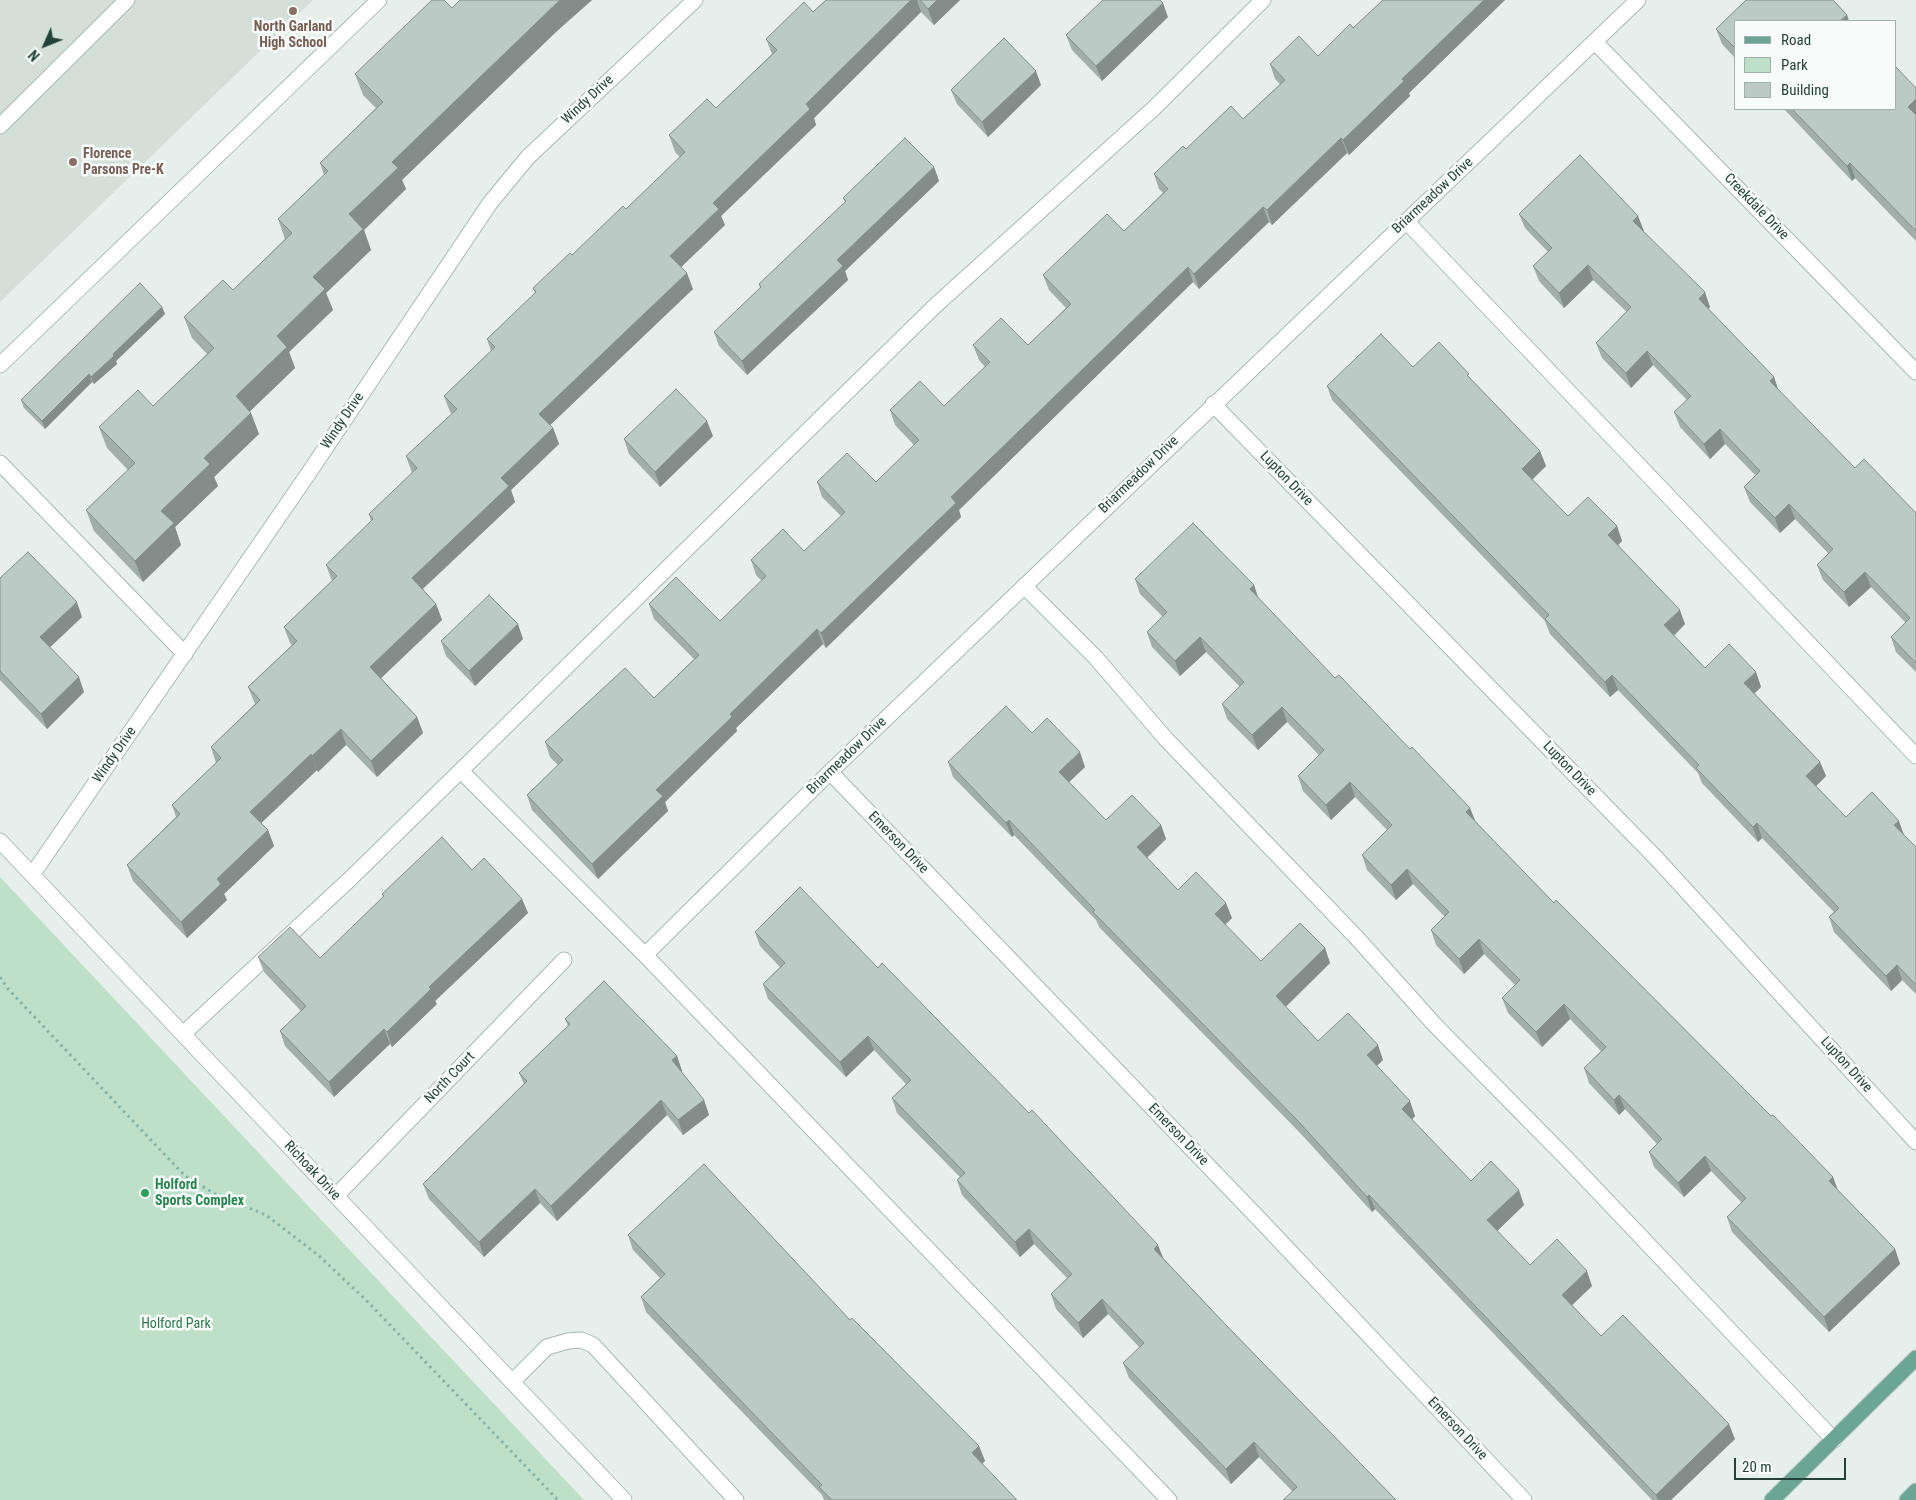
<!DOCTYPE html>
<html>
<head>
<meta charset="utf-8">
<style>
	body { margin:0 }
	#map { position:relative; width:1916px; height:1500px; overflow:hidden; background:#e6efeb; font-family:"Roboto Condensed",sans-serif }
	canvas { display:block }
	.legend { position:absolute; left:1734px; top:20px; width:162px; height:90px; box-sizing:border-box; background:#f7fbf9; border:1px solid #a3b1ad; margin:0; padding:6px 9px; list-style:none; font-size:15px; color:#24423a }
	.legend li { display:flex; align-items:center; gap:10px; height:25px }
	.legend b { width:25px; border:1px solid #a3b1ad }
	.north { position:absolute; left:20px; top:20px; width:50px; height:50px; -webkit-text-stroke:4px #f7fbf9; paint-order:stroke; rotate:226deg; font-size:14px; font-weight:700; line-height:20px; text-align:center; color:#24423a }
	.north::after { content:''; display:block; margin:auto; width:18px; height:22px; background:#24423a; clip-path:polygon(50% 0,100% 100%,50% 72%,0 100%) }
	.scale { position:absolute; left:1734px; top:1458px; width:112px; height:22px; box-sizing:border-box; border:2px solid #24423a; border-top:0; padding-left:6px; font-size:15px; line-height:18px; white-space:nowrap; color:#24423a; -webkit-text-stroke:4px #f7fbf9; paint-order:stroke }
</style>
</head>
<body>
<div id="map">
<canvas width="1916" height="1500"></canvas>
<ul class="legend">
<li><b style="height:6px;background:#6aa596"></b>Road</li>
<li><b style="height:14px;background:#bfe0c8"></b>Park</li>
<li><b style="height:14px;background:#bbcac4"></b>Building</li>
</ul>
<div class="north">N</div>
<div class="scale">20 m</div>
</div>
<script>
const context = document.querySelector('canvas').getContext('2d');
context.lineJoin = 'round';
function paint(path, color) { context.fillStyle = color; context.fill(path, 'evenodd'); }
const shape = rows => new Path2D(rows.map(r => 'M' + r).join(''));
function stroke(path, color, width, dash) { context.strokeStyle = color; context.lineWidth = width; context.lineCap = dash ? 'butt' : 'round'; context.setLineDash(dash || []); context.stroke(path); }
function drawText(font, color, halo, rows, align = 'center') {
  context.font = font + ' "Roboto Condensed",sans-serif'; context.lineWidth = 5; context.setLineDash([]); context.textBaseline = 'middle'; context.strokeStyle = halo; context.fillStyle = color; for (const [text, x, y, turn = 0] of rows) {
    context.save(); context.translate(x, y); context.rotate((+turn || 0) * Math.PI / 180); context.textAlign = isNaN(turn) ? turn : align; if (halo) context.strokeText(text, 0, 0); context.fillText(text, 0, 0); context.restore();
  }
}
const built = shape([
	[0,0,313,0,0,302]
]);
const green = shape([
	[0,877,584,1500,0,1500]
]);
const path = shape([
	[0,977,8,989,185,1176,215,1194,266,1215,318,1255,366,1300,558,1500]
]);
const minor = shape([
	[1595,42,1916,372],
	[0,126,127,0],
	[1406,221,1916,756],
	[0,365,379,0],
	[1213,404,1657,859,1916,1142],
	[0,463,185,654],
	[1024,586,1096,658,1165,738,1357,938,1434,1024,1568,1160,1834,1440],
	[461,771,645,955,1169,1500],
	[830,772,1263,1223,1524,1500],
	[0,841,624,1500],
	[32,875,306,477,490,203,528,157,695,0],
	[645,955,830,772,1638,0],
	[183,1034,350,879,936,305,1153,109,1263,0],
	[336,1196,564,960],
	[512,1382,547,1347,568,1341,581,1340,593,1345,736,1500]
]);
const major = shape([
	[1772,1500,1916,1358],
	[1907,1500,1916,1491]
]);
const wall = shape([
	[460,0,592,0,557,31,402,180,406,189,364,230,371,250,326,293,333,310,289,352,295,368,250,411,259,434,214,477,218,486,175,527,181,545,143,582,94,531,86,510,128,470,107,448,99,427,153,406,207,354,192,338,184,317,233,290,285,239,278,219,324,175,320,163,376,108,363,95,355,74,452,8],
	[826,0,960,0,934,25,921,12,814,118,816,125,721,216,725,225,681,267,693,289,550,425,553,428,559,444,511,490,515,502,423,589,436,604,442,620,381,678,417,717,423,733,377,777,346,745,318,772,317,770,261,823,268,830,274,846,224,894,227,900,187,938,133,881,127,865,176,817,172,805,216,763,211,747,255,704,248,687,292,645,290,643,284,627,332,581,326,565,371,521,369,514,412,473,406,456,452,414,450,412,444,396,491,351,487,339,535,293,533,288,626,209,680,157,675,152,669,135,716,108,772,54,766,39,813,12],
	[1383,0,1505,0,1409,93,1410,96,1349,155,1347,153,1272,225,1269,222,1199,289,1193,282,959,510,961,517,826,648,823,644,736,728,737,731,665,802,668,811,598,879,532,810,527,795,558,765,550,757,545,742,654,698,694,659,654,619,649,604,720,621,762,581,756,575,751,560,804,551,841,516,822,497,817,482,876,482,914,445,895,425,890,410,944,406,985,367,979,360,973,345,1028,345,1066,308,1049,290,1043,275,1124,231,1163,193,1159,189,1154,174,1186,149,1243,119,1280,84,1275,79,1270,64,1318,56,1353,28],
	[1746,0,1833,0,1847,15,1849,21,1735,21,1735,58,1722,44,1716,29],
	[1168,17,1102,81,1072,50,1066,35],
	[1041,85,988,137,957,104,951,90],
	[1916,88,1916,241,1855,178,1852,181,1784,109,1895,109],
	[934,167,939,181,845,271,848,280,747,375,719,346,714,332,760,288,759,284,845,202,843,198],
	[1519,214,1638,216,1643,231,1710,307,1708,309,1774,377,1778,390,1855,468,1916,513,1916,672,1896,652,1891,637,1906,623,1871,587,1849,607,1823,580,1817,565,1829,554,1795,519,1780,533,1750,502,1744,487,1756,476,1725,444,1710,459,1680,427,1674,412,1687,400,1653,365,1631,388,1602,358,1596,343,1627,312,1593,280,1564,308,1539,281,1533,266,1548,252,1525,228],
	[162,307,165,314,116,361,117,364,94,384,92,382,45,429,24,408,21,400],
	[1413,367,1471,379,1540,451,1546,466,1532,479,1568,516,1617,526,1622,541,1618,545,1685,624,1674,636,1705,668,1756,672,1761,687,1754,693,1820,762,1826,776,1816,786,1846,817,1904,836,1916,847,1916,994,1902,980,1891,991,1834,932,1829,917,1834,912,1762,838,1758,842,1702,783,1698,773,1618,690,1610,697,1550,634,1545,621,1332,400,1327,386],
	[713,436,660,487,629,454,624,439],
	[0,578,82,617,50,647,84,692,47,729,0,680],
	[1135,579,1254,585,1258,598,1335,678,1470,808,1475,821,1554,903,1833,1177,1838,1190,1895,1249,1900,1264,1829,1332,1732,1232,1727,1217,1742,1203,1711,1171,1684,1197,1654,1167,1649,1152,1657,1144,1625,1109,1619,1115,1589,1083,1584,1068,1601,1051,1570,1019,1542,1047,1508,1013,1502,998,1515,985,1484,954,1464,974,1436,945,1431,930,1445,917,1413,884,1396,900,1367,870,1362,855,1387,830,1355,797,1331,820,1303,791,1298,776,1319,755,1287,722,1258,750,1227,719,1222,704,1240,687,1206,652,1180,676,1152,647,1147,632,1163,617,1140,594],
	[523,639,475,686,446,656,441,641],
	[1032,733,1085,767,1069,782,1106,820,1161,825,1166,839,1147,858,1178,890,1232,918,1225,925,1261,961,1325,948,1330,963,1286,1007,1318,1041,1383,1060,1377,1066,1415,1116,1412,1120,1471,1181,1524,1205,1497,1231,1530,1265,1592,1286,1572,1305,1601,1336,1735,1439,1671,1500,1652,1500,1375,1209,1372,1212,1303,1136,1099,927,1096,920,1014,835,1012,837,953,777,948,762],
	[472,870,522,899,528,913,435,1001,437,1004,392,1047,390,1044,334,1097,285,1046,280,1031,301,1011,264,972,258,957,320,958,383,897,382,894],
	[755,932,878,968,1163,1258,1226,1325,1396,1500,1292,1491,1259,1457,1231,1484,1129,1378,1123,1363,1140,1348,1108,1314,1083,1338,1056,1309,1051,1294,1067,1278,1034,1244,1020,1257,962,1195,957,1180,960,1177,897,1113,892,1098,906,1084,874,1050,846,1077,768,999,763,984,780,967,760,946],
	[565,1019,677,1056,682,1071,681,1072,704,1100,709,1115,683,1135,667,1115,557,1221,540,1203,484,1257,429,1199,423,1184,524,1084,519,1073,568,1026],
	[628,1235,850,1320,979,1446,985,1461,982,1464,1017,1500,824,1500,822,1495,646,1312,641,1297,660,1278,633,1250]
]);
const shadedWall = shape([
	[560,0,592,0,557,31,402,180,406,189,364,230,371,250,326,293,333,310,289,352,295,368,243,418,236,396,277,336,313,277,349,214,392,162],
	[911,0,917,0,921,12,814,118,816,125,721,216,725,225,676,272,670,256,713,203,806,104],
	[937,0,960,0,934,25,928,9],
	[1484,0,1505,0,1409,93,1410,96,1349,155,1343,140,1402,79],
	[1163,3,1168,17,1102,81,1096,66],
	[1847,15,1849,21,1840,21],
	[1036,71,1041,85,988,137,982,122],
	[1916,99,1916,119,1908,107],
	[1341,138,1347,153,1272,225,1267,210],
	[1850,163,1855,178,1852,181,1847,166],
	[934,167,939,181,845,271,848,280,747,375,742,361,837,260],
	[1263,207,1269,222,1199,289,1194,274],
	[1638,216,1644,231,1639,236,1633,221],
	[1588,265,1593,280,1564,308,1559,293],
	[1188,267,1193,282,959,510,961,517,826,648,821,633,951,497],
	[687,273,693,289,545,430,539,414],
	[1705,292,1710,307,1704,314,1699,299],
	[162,307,165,314,116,361,117,364,94,384,91,377,113,354],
	[1647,351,1653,365,1631,388,1626,373],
	[89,374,92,382,45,429,42,421],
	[1774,377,1779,392,1770,381],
	[251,413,259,434,214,477,218,486,175,527,181,545,143,582,135,561,161,511,204,458],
	[707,421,713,436,660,487,655,472],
	[553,428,559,444,511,490,515,502,417,594,412,578,501,478],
	[1720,429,1725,444,1710,459,1704,444],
	[1540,451,1546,466,1528,484,1522,469],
	[1789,504,1795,519,1780,533,1775,518],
	[1617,526,1622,541,1613,550,1608,535],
	[1865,572,1871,587,1849,607,1844,592],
	[1254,585,1259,600,1250,589],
	[77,602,82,617,45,652,40,637],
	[436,604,442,620,376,683,370,667],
	[1680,610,1685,624,1669,640,1664,625],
	[518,624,523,639,475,686,469,671],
	[817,629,823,644,736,728,737,731,665,802,668,811,598,879,592,864,656,790,730,714],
	[1200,637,1206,652,1180,676,1175,661],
	[1756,672,1761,687,1750,698,1744,683],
	[1612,675,1618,690,1610,697,1605,682],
	[79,677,84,692,47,729,41,714],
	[1282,707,1287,722,1258,750,1252,735],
	[417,717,423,733,377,777,371,761],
	[341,729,346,745,318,772,312,756],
	[1080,752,1085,767,1065,786,1059,772],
	[311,754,317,770,256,828,250,812],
	[1820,762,1826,776,1811,791,1806,776],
	[1350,782,1355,797,1331,820,1326,805],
	[1470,808,1476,823,1466,812],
	[1009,820,1014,835,1012,837,1006,823],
	[1899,821,1904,835,1894,825],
	[1757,823,1762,838,1758,842,1753,827],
	[1161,825,1166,839,1142,862,1137,847],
	[268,830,274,846,224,894,227,900,187,938,181,922,217,879],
	[1407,869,1413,884,1396,900,1391,885],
	[522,899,528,913,435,1001,437,1004,392,1047,387,1032,429,987],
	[1226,903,1232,918,1220,929,1215,914],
	[1479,939,1484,954,1464,974,1459,959],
	[1325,948,1330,963,1281,1011,1276,996],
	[1897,965,1902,980,1891,991,1886,976],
	[1564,1004,1570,1019,1542,1047,1536,1032],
	[384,1029,390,1044,334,1097,329,1082],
	[868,1036,874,1050,846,1077,840,1062],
	[1378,1045,1383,1060,1372,1070,1367,1055],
	[677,1056,682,1071,677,1075,672,1060],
	[1619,1095,1625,1109,1619,1115,1614,1100],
	[661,1100,667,1115,557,1221,551,1206],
	[704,1100,709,1115,683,1135,678,1120],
	[1410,1101,1415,1116,1407,1124,1402,1109],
	[1705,1156,1711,1171,1684,1197,1678,1183],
	[1833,1177,1838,1192,1829,1181],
	[535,1189,540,1203,484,1257,479,1242],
	[1519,1190,1524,1205,1493,1235,1487,1220],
	[1369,1195,1375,1209,1372,1212,1367,1197],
	[1029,1229,1034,1244,1020,1257,1015,1242],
	[1158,1245,1164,1260,1154,1249],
	[1895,1249,1900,1264,1829,1332,1824,1317],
	[1587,1271,1592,1286,1567,1310,1562,1295],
	[1102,1299,1108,1314,1083,1338,1078,1323],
	[1729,1424,1735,1439,1671,1500,1658,1500,1656,1495],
	[1254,1442,1259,1457,1231,1484,1226,1469],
	[979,1446,985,1461,977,1468,972,1453]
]);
const building = shape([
	[432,0,444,0,452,8,460,0,560,0,392,162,398,168,349,214,363,229,313,277,325,289,277,336,287,347,236,396,251,413,204,458,210,464,161,511,174,523,135,561,86,510,135,463,99,427,138,390,153,406,214,348,184,317,223,280,233,290,292,233,278,219,328,171,320,163,383,102,355,74,432,0],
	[826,0,911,0,806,104,810,109,713,203,719,209,670,256,687,273,539,414,553,428,501,478,509,486,412,578,436,604,370,667,417,717,371,761,341,729,312,756,311,754,250,812,268,830,217,879,221,884,181,922,127,865,180,814,172,805,221,758,211,747,260,700,248,687,297,641,284,627,337,576,326,565,373,519,369,514,417,468,406,456,457,409,444,396,495,347,487,339,536,292,533,288,570,253,572,255,623,206,626,209,685,152,669,135,707,99,716,108,777,50,766,39,804,2,813,12,826,0],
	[920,0,937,0,928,9,920,0],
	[1103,0,1160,0,1163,3,1096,66,1066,35,1103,0],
	[1383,0,1484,0,1402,79,1404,81,1343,140,1341,138,1267,210,1263,207,1194,274,1188,267,951,497,956,503,821,633,817,629,730,714,732,717,656,790,663,796,592,864,527,795,563,760,545,742,625,668,654,698,699,655,649,604,676,577,720,621,766,576,751,560,783,529,804,551,845,512,817,482,847,453,876,482,919,440,890,410,920,381,944,406,990,362,973,345,1001,318,1028,345,1071,304,1043,275,1107,214,1124,231,1168,189,1154,174,1183,146,1186,149,1231,106,1243,119,1285,80,1270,64,1299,36,1318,56,1350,24,1353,28,1383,0],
	[1746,0,1833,0,1847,15,1840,21,1735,21,1735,48,1716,29,1746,0],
	[1004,38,1036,71,982,122,951,90,1004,38],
	[1895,66,1916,88,1916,99,1908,107,1916,115,1916,231,1850,163,1847,166,1792,109,1895,109,1895,66],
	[905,138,934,167,837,260,843,266,742,361,714,332,761,287,759,284,846,201,843,198,905,138],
	[1580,155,1638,216,1633,221,1705,292,1699,299,1774,377,1770,381,1855,468,1864,459,1916,513,1916,663,1891,637,1910,618,1865,572,1844,592,1817,565,1833,549,1789,504,1775,518,1744,487,1760,471,1720,429,1704,444,1674,412,1691,396,1647,351,1626,373,1596,343,1631,307,1588,265,1559,293,1533,266,1552,248,1519,214,1580,155],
	[140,283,162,307,113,354,114,356,91,377,89,374,42,421,21,400,140,283],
	[1381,334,1413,367,1439,342,1469,374,1467,375,1540,451,1522,469,1568,516,1588,497,1617,526,1608,535,1680,610,1664,625,1705,668,1729,644,1756,672,1744,683,1820,762,1806,776,1846,817,1872,792,1899,821,1894,825,1916,847,1916,985,1897,965,1886,976,1829,917,1839,908,1757,823,1753,827,1696,768,1699,765,1612,675,1605,682,1545,619,1549,615,1327,386,1381,334],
	[676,389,707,421,655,472,624,439,676,389],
	[1193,523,1254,585,1250,589,1335,678,1339,675,1410,749,1412,747,1470,808,1466,812,1554,903,1556,900,1771,1116,1773,1115,1833,1177,1829,1181,1895,1249,1824,1317,1727,1217,1746,1198,1705,1156,1678,1183,1649,1152,1662,1139,1619,1095,1614,1100,1584,1068,1606,1047,1564,1004,1536,1032,1502,998,1520,980,1479,939,1459,959,1431,930,1449,912,1407,869,1391,885,1362,855,1392,825,1350,782,1326,805,1298,776,1324,750,1282,707,1252,735,1222,704,1244,682,1200,637,1175,661,1147,632,1167,612,1135,579,1193,523],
	[28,552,77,602,40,637,79,677,41,714,0,671,0,578,28,552],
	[489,595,518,624,469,671,441,641,489,595],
	[1006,706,1032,733,1047,718,1080,752,1059,772,1106,820,1132,795,1161,825,1137,847,1178,890,1196,872,1226,903,1215,914,1261,961,1300,923,1325,948,1276,996,1318,1041,1348,1013,1378,1045,1367,1055,1410,1101,1402,1109,1471,1181,1491,1161,1519,1190,1487,1220,1530,1265,1557,1239,1587,1271,1562,1295,1601,1336,1623,1315,1729,1424,1656,1495,1369,1195,1367,1197,1298,1121,1093,912,1095,910,1009,820,1006,823,948,762,1006,706],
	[442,837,472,870,484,858,522,899,429,987,431,989,387,1032,384,1029,329,1082,280,1031,306,1006,258,957,290,927,320,958,384,896,382,894,442,837],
	[800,887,878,968,882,963,1029,1113,1032,1110,1158,1245,1154,1249,1226,1325,1396,1500,1283,1500,1297,1487,1254,1442,1226,1469,1123,1363,1144,1343,1102,1299,1078,1323,1051,1294,1072,1274,1029,1229,1015,1242,957,1180,965,1173,892,1098,911,1080,868,1036,840,1062,763,984,785,963,755,932,800,887],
	[604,981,677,1056,672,1060,704,1100,678,1120,661,1100,551,1206,535,1189,479,1242,423,1184,527,1081,519,1073,570,1024,565,1019,604,981],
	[704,1164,850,1320,852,1318,979,1446,972,1453,1017,1500,832,1500,819,1487,822,1485,641,1297,665,1274,628,1235,704,1164]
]);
const markers = [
	[293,11,5,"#8d6e63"],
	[73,162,5,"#8d6e63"],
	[145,1193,5,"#2e9e5b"]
];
const educationNames = [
	["North Garland",293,27],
	["High School",293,43],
	["Florence",83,154,"left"],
	["Parsons Pre-K",83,170,"left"]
];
const streetNames = [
	["Windy Drive",588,100,-43],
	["Briarmeadow Drive",1433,196,-43],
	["Creekdale Drive",1756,207,46],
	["Windy Drive",343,421,-56],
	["Briarmeadow Drive",1139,475,-44],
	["Lupton Drive",1286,479,46],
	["Windy Drive",115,755,-55],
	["Briarmeadow Drive",847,756,-44],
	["Lupton Drive",1569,769,46],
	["Emerson Drive",898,843,46],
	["Lupton Drive",1846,1065,48],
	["North Court",450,1078,-46],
	["Emerson Drive",1178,1135,46],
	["Richoak Drive",312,1171,47],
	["Emerson Drive",1457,1429,47]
];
const leisureNames = [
	["Holford",155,1185],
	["Sports Complex",155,1201]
];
const parkNames = [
	["Holford Park",176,1324]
];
paint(built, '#d4dfda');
paint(green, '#bfe0c8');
stroke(minor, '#a8b8b2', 17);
stroke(major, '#c2cac8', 17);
stroke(path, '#86b3a5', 3, [2.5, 4]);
stroke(minor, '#fff', 15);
stroke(major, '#6aa596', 15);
paint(wall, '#a1aea9');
paint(shadedWall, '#838d89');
paint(building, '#bbcac4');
stroke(building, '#838d89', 1);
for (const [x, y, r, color] of markers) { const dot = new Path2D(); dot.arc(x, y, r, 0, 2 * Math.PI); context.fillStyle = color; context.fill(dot); stroke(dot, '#f7fbf9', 2); }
drawText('bold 14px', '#785e54', '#f7fbf9', educationNames);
drawText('14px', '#24423a', '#f7fbf9', streetNames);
drawText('bold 14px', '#27864d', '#f7fbf9', leisureNames, 'left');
drawText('14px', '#2d7a4b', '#f7fbf9', parkNames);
</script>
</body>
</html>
